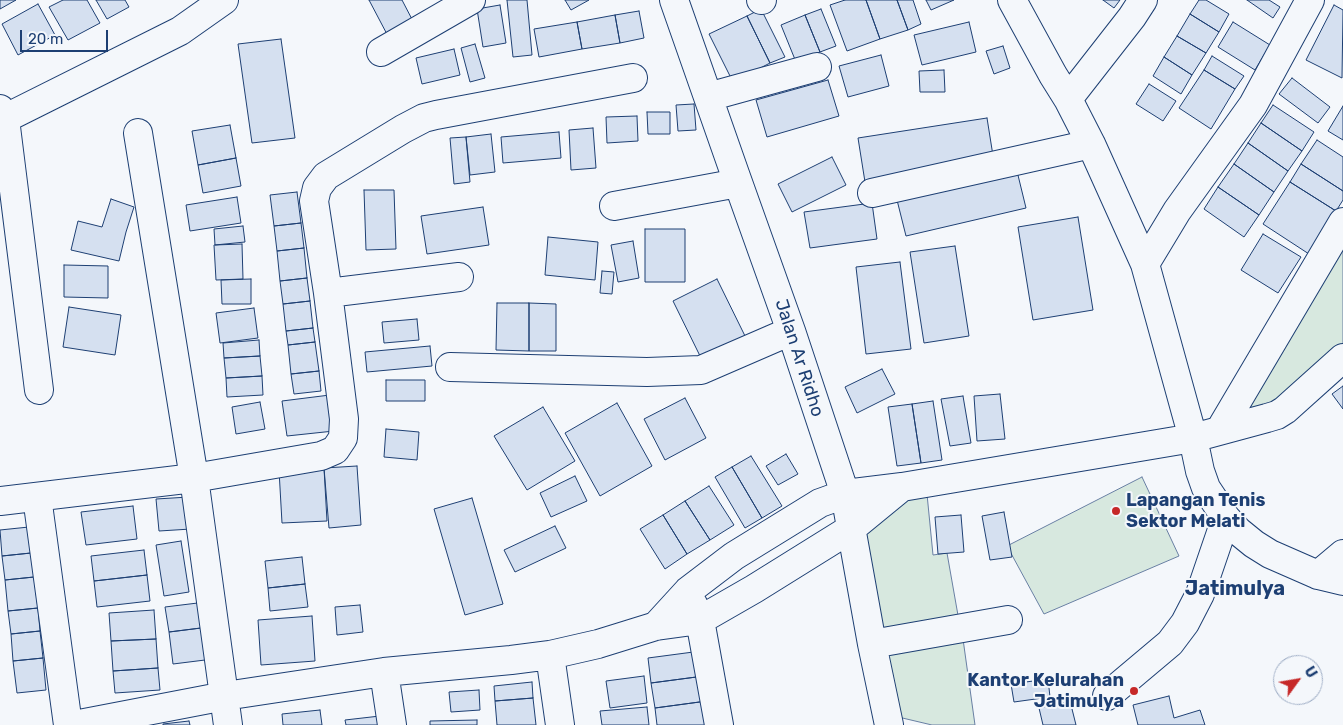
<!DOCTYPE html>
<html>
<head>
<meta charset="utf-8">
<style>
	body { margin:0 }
	#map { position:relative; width:1343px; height:725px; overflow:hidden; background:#f4f7fb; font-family:Rubik,sans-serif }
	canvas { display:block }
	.north { position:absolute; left:1273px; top:655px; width:50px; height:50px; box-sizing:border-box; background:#f4f7fb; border:1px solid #9eadc5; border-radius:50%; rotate:58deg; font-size:14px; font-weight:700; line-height:20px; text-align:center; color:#1d3f73 }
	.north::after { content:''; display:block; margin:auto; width:18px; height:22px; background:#c62828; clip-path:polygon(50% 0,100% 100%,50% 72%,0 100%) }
	.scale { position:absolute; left:20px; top:30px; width:88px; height:22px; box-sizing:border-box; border:2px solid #1d3f73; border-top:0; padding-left:6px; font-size:15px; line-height:18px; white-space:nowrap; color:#1d3f73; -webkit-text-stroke:4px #f4f7fb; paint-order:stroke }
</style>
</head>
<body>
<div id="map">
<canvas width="1343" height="725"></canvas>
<div class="north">U</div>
<div class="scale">20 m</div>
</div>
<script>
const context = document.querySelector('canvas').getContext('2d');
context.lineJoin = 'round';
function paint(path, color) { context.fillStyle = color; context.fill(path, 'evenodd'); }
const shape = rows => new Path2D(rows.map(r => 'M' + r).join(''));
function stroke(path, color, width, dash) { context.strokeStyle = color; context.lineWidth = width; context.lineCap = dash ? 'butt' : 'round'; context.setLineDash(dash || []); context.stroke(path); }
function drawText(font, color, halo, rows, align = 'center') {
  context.font = font + ' Rubik,sans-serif'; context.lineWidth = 4; context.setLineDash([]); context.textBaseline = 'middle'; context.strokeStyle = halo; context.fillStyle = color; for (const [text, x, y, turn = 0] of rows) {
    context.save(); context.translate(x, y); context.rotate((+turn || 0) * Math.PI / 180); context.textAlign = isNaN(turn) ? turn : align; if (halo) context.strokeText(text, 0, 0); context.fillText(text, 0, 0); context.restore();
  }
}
const green = shape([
	[1343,240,1343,347,1281,402,1242,413,1343,240],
	[1142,477,1179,556,1044,614,1007,546,1142,477],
	[927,494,933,555,947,553,959,621,880,631,861,535,909,496,927,494],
	[963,639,975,725,932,725,894,716,883,651,963,639]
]);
const building = shape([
	[0,0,16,0,0,9,0,0],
	[63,0,87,0,100,23,68,40,49,7,63,0],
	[96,0,125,0,129,7,107,19,96,0],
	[369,0,402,0,415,25,389,38,369,0],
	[507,0,527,0,532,55,513,57,507,0],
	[565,0,589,0,571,10,565,0],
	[845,0,866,0,880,39,847,51,830,5,845,0],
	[866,0,897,0,908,30,880,39,866,0],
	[897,0,913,0,921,24,908,30,897,0],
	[926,0,954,0,931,10,926,0],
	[1103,0,1120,0,1114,8,1103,0],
	[1199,0,1206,0,1229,14,1219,32,1190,14,1199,0],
	[1247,0,1269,0,1280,7,1273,18,1247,0],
	[38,4,55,35,18,55,2,24,38,4],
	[500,5,506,43,483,47,477,9,500,5],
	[1334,5,1343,10,1342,78,1306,60,1334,5],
	[761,9,785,57,770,63,747,16,761,9],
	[821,9,836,46,820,52,805,15,821,9],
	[639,11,644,38,620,43,615,15,639,11],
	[1190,14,1219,32,1206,53,1177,36,1190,14],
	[615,15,620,43,582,49,577,22,615,15],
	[805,15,820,52,796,62,781,25,805,15],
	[747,16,770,63,733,82,709,34,747,16],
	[577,22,582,49,539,57,534,29,577,22],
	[969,22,976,52,922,65,914,35,969,22],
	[1233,22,1270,45,1255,70,1218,47,1233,22],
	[1177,36,1206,53,1192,75,1164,57,1177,36],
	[281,39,295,138,252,143,238,44,281,39],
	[475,44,485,78,470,82,461,48,475,44],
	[1003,46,1010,68,994,74,986,51,1003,46],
	[454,49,460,75,422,84,416,58,454,49],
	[881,55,889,86,848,97,839,66,881,55],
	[1212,56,1244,76,1235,89,1204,70,1212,56],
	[1164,57,1192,75,1181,94,1153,76,1164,57],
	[944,70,945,92,920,92,919,71,944,70],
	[1204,70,1235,89,1211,129,1179,108,1204,70],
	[1292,78,1330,107,1318,123,1279,94,1292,78],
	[828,80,839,116,767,137,756,100,828,80],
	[1149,84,1176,101,1163,121,1136,104,1149,84],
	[694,104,696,130,678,131,676,105,694,104],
	[1273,105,1314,132,1302,151,1261,123,1273,105],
	[1343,106,1343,140,1328,131,1343,106],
	[647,112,670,112,670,134,648,134,647,112],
	[637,116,638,141,607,143,606,117,637,116],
	[987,118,994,162,865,182,858,138,987,118],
	[1261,123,1302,151,1288,171,1248,143,1261,123],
	[230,125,236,158,198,165,192,131,230,125],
	[593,128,596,168,571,170,569,130,593,128],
	[559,132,561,158,503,163,501,137,559,132],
	[491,134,495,172,470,175,466,137,491,134],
	[466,137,470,182,454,184,450,138,466,137],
	[1317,140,1343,157,1343,191,1301,164,1317,140],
	[1248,143,1288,171,1274,192,1234,164,1248,143],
	[832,157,846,185,792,212,778,184,832,157],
	[236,158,241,186,203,193,198,165,236,158],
	[1234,164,1274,192,1259,215,1218,187,1234,164],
	[1301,164,1343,191,1343,200,1336,211,1290,182,1301,164],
	[1016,167,1026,208,906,236,896,196,1016,167],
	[1290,182,1336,211,1309,254,1263,224,1290,182],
	[1218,187,1259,215,1244,237,1204,209,1218,187],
	[364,190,394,190,396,249,366,250,364,190],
	[297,192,301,223,274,226,270,195,297,192],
	[237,197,241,223,190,231,186,205,237,197],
	[111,199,134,207,126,232,119,261,71,250,78,221,102,227,111,199],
	[872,203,877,239,810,248,804,212,872,203],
	[483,207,489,245,427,254,421,216,483,207],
	[1078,217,1093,310,1033,320,1018,227,1078,217],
	[301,223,304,248,277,251,274,226,301,223],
	[243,226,245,242,215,245,214,229,243,226],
	[645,229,685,229,685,282,645,282,645,229],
	[1263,234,1301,257,1278,293,1241,270,1263,234],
	[548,237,598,242,595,280,545,275,548,237],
	[633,241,639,278,618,282,611,245,633,241],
	[242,244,243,279,216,280,214,245,242,244],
	[955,246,969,336,924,343,910,252,955,246],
	[304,248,307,278,280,281,277,251,304,248],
	[900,262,911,349,866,354,856,267,900,262],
	[64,265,108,266,108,298,64,297,64,265],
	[602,271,614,272,612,294,600,293,602,271],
	[307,278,310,301,283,304,280,281,307,278],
	[251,279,251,304,222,304,221,280,251,279],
	[717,279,746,338,702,360,673,301,717,279],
	[310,301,313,328,286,331,283,304,310,301],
	[497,303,529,303,529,351,496,350,497,303],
	[529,303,556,304,556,351,529,351,529,303],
	[69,307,121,315,115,355,63,347,69,307],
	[254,308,258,338,220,343,216,313,254,308],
	[417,319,419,340,384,343,382,322,417,319],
	[313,328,315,342,288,345,286,331,313,328],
	[259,340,260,356,224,358,223,343,259,340],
	[315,342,319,371,291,374,288,345,315,342],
	[430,346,432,366,367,372,365,352,430,346],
	[260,356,262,376,226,378,224,358,260,356],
	[882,369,895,394,857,413,845,387,882,369],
	[319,371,321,391,294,394,291,374,319,371],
	[262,376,263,395,227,397,226,378,262,376],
	[386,380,425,380,425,401,386,401,386,380],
	[1343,386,1343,409,1332,394,1343,386],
	[1000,394,1005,439,977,441,974,396,1000,394],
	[330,395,334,431,287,436,282,401,330,395],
	[963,396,971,443,950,446,941,399,963,396],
	[685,398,706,438,665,460,644,419,685,398],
	[933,401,942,460,921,463,912,404,933,401],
	[260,402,265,429,236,434,232,407,260,402],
	[617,403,652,466,600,496,565,433,617,403],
	[912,404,921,463,897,466,888,407,912,404],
	[543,407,575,461,527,490,494,436,543,407],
	[386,429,419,432,417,460,384,457,386,429],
	[786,454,798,474,778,485,766,466,786,454],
	[751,456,782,506,762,518,732,467,751,456],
	[357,466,361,525,329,528,324,468,357,466],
	[732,467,762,518,745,528,715,477,732,467],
	[324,468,327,521,282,523,279,470,324,468],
	[575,476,587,501,551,517,540,493,575,476],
	[709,486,734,525,710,540,685,501,709,486],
	[189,497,191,529,159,531,156,499,189,497],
	[472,498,503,604,465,615,434,509,472,498],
	[685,501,710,540,687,554,663,515,685,501],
	[133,506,137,539,86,545,81,512,133,506],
	[1004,512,1012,557,990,560,982,516,1004,512],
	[663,515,687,554,665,569,640,529,663,515],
	[961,515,964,552,938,554,935,517,961,515],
	[555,526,566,548,515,572,504,550,555,526],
	[29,527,31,553,2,556,0,530,29,527],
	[181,541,189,592,164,596,156,545,181,541],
	[144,550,147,575,94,581,91,556,144,550],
	[31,553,34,577,5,580,2,556,31,553],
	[302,557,305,584,268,588,265,561,302,557],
	[147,575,150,601,97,607,94,581,147,575],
	[34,577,38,608,8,611,5,580,34,577],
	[305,584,308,607,270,611,268,588,305,584],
	[206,602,209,627,169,632,165,607,206,602],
	[360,605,363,632,337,635,335,607,360,605],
	[38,608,40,631,11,634,8,611,38,608],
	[154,610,156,639,111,641,109,613,154,610],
	[312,616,315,661,261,665,258,620,312,616],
	[209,627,213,659,173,664,169,632,209,627],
	[40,631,43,658,13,661,11,634,40,631],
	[156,639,158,668,113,671,111,641,156,639],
	[701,651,704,676,651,683,648,658,701,651],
	[43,658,46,690,17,693,13,661,43,658],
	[158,668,160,690,115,693,113,671,158,668],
	[644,676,647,703,610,708,606,681,644,676],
	[704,676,707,701,655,708,651,683,704,676],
	[1048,679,1050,697,1014,702,1011,684,1048,679],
	[532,682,533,698,495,701,494,686,532,682],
	[479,690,480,710,451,712,449,692,479,690],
	[1169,696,1174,718,1200,710,1205,725,1138,725,1133,705,1169,696],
	[533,698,536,725,497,725,495,701,533,698],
	[707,701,711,725,657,725,655,708,707,701],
	[1070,701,1076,725,1043,725,1039,708,1070,701],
	[647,707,649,725,602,725,600,711,647,707],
	[320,710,322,725,283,725,282,714,320,710],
	[380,716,381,725,346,725,345,720,380,716],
	[477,720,477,725,430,725,430,721,477,720],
	[189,721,190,725,163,725,163,724,189,721]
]);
const minor = shape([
	[674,0,735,174,791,331,845,494,872,644,889,725],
	[761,0,762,0],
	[1012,0,1053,75,1068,99,1091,144,1145,264,1193,438,1200,471,1206,488,1226,518,1238,531,1254,544,1270,554,1318,575,1343,581],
	[381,52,471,0],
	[708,97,817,67],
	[1068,99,1132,17,1143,0],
	[0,109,5,119,39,390],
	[0,121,180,31,224,0],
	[138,133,194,478,228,725],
	[872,193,1091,144],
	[614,206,738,183],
	[1145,264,1177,211,1253,105,1310,0],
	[328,293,459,277],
	[450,367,647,372,701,370,791,331],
	[1220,430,1343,222],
	[37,497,68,725],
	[0,501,194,478,321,456,335,450,343,438,344,419,328,293,314,201,317,188,326,176,403,129,424,118,436,115,633,78],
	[1318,575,1343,554],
	[693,604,700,620,719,725],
	[656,626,688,591,734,556,820,503,845,494,902,487,1193,438,1267,418,1277,415,1285,410,1343,358],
	[872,644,1008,620],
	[550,655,560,725],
	[384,672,392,725],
	[1107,696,1170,643,1185,623,1200,594,1226,518],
	[74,725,225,696,384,672,511,660,550,655,598,644,656,626,700,620,754,589,852,528,902,487]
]);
const markers = [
	[1116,511,5,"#c62828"],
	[1134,691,5,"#c62828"]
];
const streetNames = [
	["Jalan Ar Ridho",799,358,72]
];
const poiNames = [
	["Lapangan Tenis",1126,501],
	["Sektor Melati",1126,522],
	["Kantor Kelurahan",1124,681,"right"],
	["Jatimulya",1124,702,"right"]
];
const quarterNames = [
	["Jatimulya",1235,589]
];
paint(green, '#d7e8df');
stroke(green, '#687fa3', 1);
paint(building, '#d5e0f0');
stroke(building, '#1d3f73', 1);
stroke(minor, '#1d3f73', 30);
stroke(minor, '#f4f7fb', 28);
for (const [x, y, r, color] of markers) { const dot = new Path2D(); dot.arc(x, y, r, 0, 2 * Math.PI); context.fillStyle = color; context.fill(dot); stroke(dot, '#f4f7fb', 2); }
drawText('18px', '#1d3f73', '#f4f7fb', streetNames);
drawText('bold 18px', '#1d3f73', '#f4f7fb', poiNames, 'left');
drawText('bold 20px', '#1d3f73', '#f4f7fb', quarterNames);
</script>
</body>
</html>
